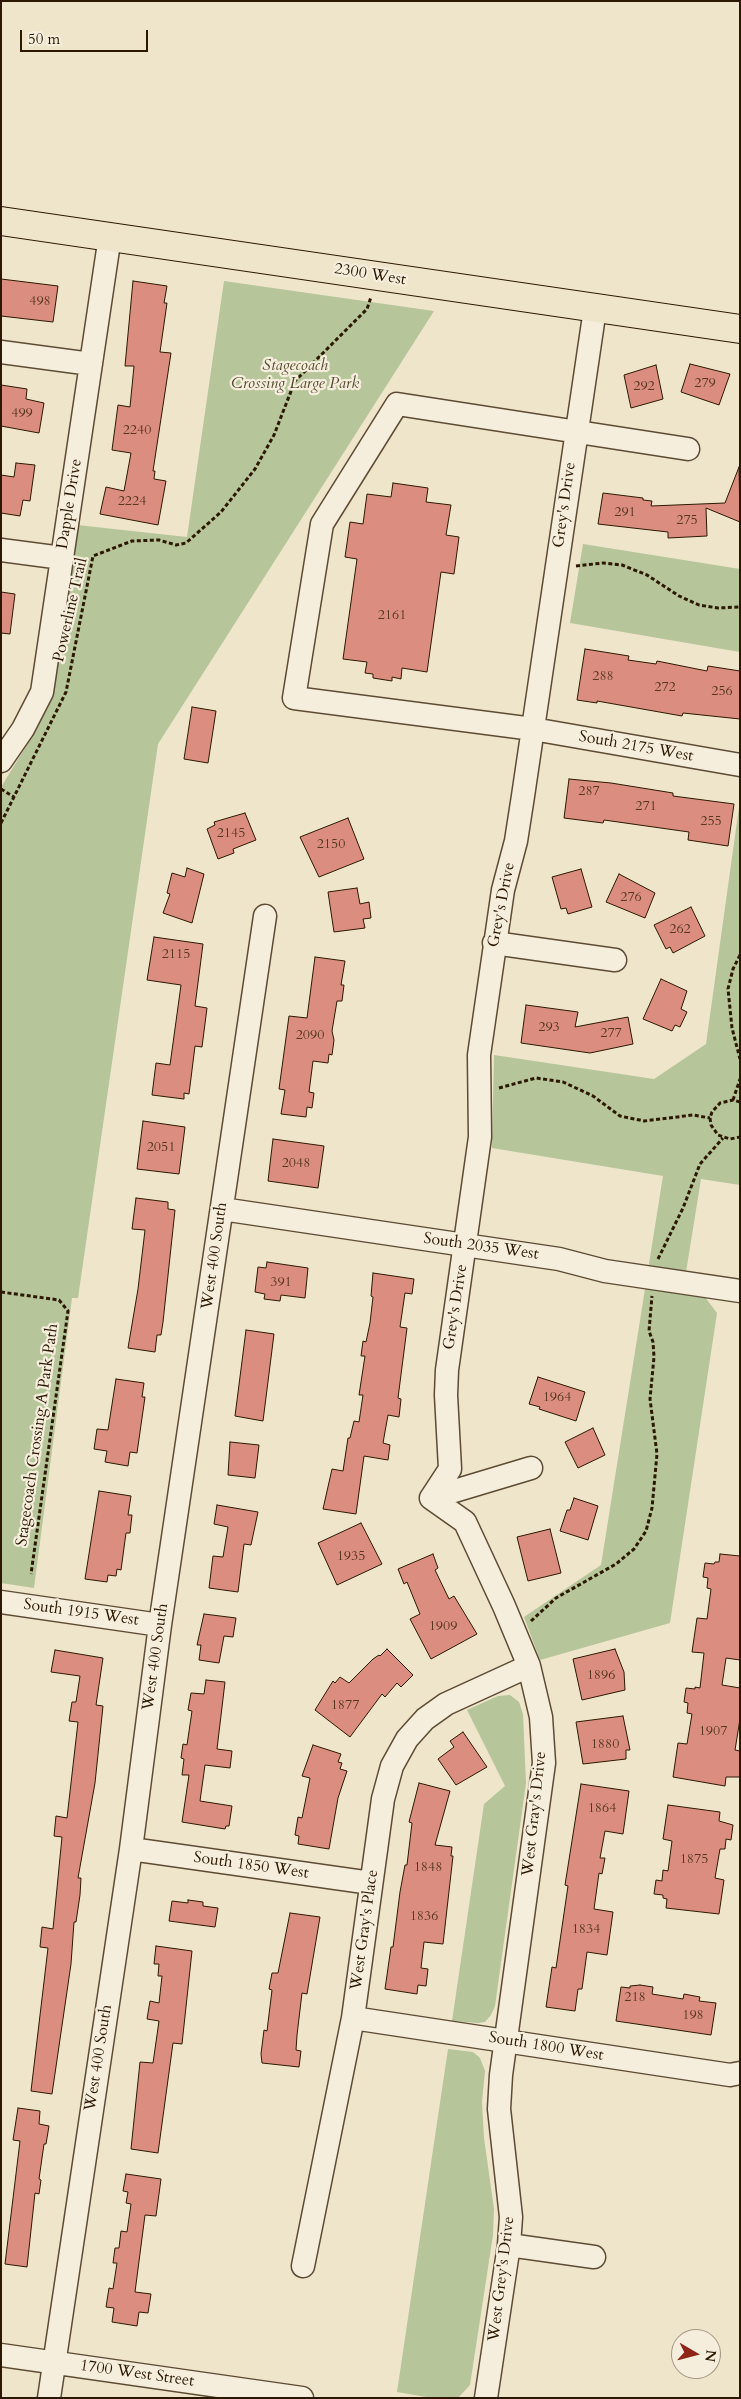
<!DOCTYPE html>
<html>
<head>
<meta charset="utf-8">
<style>
	body { margin:0 }
	#map { position:relative; width:741px; height:2399px; overflow:hidden; background:#efe5cb; font-family:Cardo,serif }
	canvas { display:block }
	.frame { position:absolute; inset:0; border:2px solid #2c1800; pointer-events:none }
	.north { position:absolute; left:671px; top:2329px; width:50px; height:50px; box-sizing:border-box; background:#f5eedd; border:1px solid #a59885; border-radius:50%; rotate:98deg; font-size:14px; font-weight:700; line-height:20px; text-align:center; color:#2c1800 }
	.north::after { content:''; display:block; margin:auto; width:18px; height:22px; background:#8f2418; clip-path:polygon(50% 0,100% 100%,50% 72%,0 100%) }
	.scale { position:absolute; left:20px; top:30px; width:128px; height:22px; box-sizing:border-box; border:2px solid #2c1800; border-top:0; padding-left:6px; font-size:15px; line-height:18px; white-space:nowrap; color:#2c1800; -webkit-text-stroke:4px #f5eedd; paint-order:stroke }
</style>
</head>
<body>
<div id="map">
<canvas width="741" height="2399"></canvas>
<div class="frame"></div>
<div class="north">N</div>
<div class="scale">50 m</div>
</div>
<script>
const context = document.querySelector('canvas').getContext('2d');
context.lineJoin = 'round';
function paint(path, color) { context.fillStyle = color; context.fill(path, 'evenodd'); }
const shape = rows => new Path2D(rows.map(r => 'M' + r).join(''));
function stroke(path, color, width, dash) { context.strokeStyle = color; context.lineWidth = width; context.lineCap = dash ? 'butt' : 'round'; context.setLineDash(dash || []); context.stroke(path); }
function drawText(font, color, halo, rows, align = 'center') {
  context.font = font + ' Cardo,serif'; context.lineWidth = 4.5; context.setLineDash([]); context.textBaseline = 'middle'; context.strokeStyle = halo; context.fillStyle = color; for (const [text, x, y, turn = 0] of rows) {
    context.save(); context.translate(x, y); context.rotate((+turn || 0) * Math.PI / 180); context.textAlign = isNaN(turn) ? turn : align; if (halo) context.strokeText(text, 0, 0); context.fillText(text, 0, 0); context.restore();
  }
}
const green = shape([
	[224,281,434,311,158,744,78,1298,72,1298,34,1588,1,1583,1,787,38,727,58,665,77,525,187,537],
	[583,544,740,569,740,652,570,623],
	[740,800,740,1185,701,1179,686,1272,717,1313,670,1623,540,1660,524,1617,601,1565,663,1176,492,1148,494,1055,654,1079,706,1044],
	[510,1695,519,1702,523,1714,526,1783,495,2006,491,2015,485,2022,478,2023,452,2021,484,1804,505,1786,467,1710,498,1696],
	[448,2049,473,2052,480,2058,485,2071,482,2102,484,2138,494,2209,493,2235,470,2385,458,2398,432,2398,397,2392]
]);
const building = shape([
	[1,279,58,286,53,322,1,316,1,279],
	[133,281,167,286,164,303,167,303,160,352,171,353,153,471,155,471,154,479,166,481,158,525,100,514,106,487,124,491,131,453,112,450,118,405,130,407,134,366,125,366,133,281],
	[690,364,730,374,719,405,681,392,690,364],
	[656,365,663,399,631,408,624,375,656,365],
	[1,385,27,389,26,399,44,403,39,433,1,426,1,385],
	[16,463,35,465,30,501,23,500,20,516,1,513,1,475,14,477,16,463],
	[739,467,740,522,706,508,707,536,668,538,668,532,598,524,603,493,643,498,643,500,652,501,651,506,725,503,739,467],
	[393,483,428,488,426,502,451,505,446,535,459,537,454,574,441,572,427,672,402,668,401,679,392,677,392,681,373,678,373,674,365,673,367,662,343,659,357,559,345,557,350,522,363,524,367,494,391,497,393,483],
	[1,592,15,594,10,634,1,633,1,592],
	[585,649,629,656,628,660,656,664,657,661,707,671,708,666,740,671,740,719,683,713,682,716,597,701,597,703,577,700,585,649],
	[192,707,216,711,208,763,184,759,192,707],
	[569,779,611,783,673,793,673,796,734,804,728,846,688,840,689,832,604,820,603,823,564,818,569,779],
	[245,813,256,840,233,849,234,853,218,859,207,829,215,825,214,822,245,813],
	[348,818,364,859,319,877,300,837,348,818],
	[187,868,204,874,192,923,163,913,170,894,167,893,172,873,185,877,187,868],
	[581,869,592,907,568,914,566,908,561,909,552,877,581,869],
	[619,874,655,893,645,918,606,902,619,874],
	[357,888,360,904,369,902,371,918,363,919,365,928,334,932,328,892,357,888],
	[691,907,705,936,673,953,670,947,666,949,654,925,691,907],
	[154,937,203,944,195,1006,207,1008,202,1047,195,1046,189,1094,184,1093,184,1099,152,1095,156,1063,170,1065,181,985,147,980,154,937],
	[315,957,345,961,341,985,344,985,342,1001,337,1001,332,1031,334,1040,332,1055,329,1054,328,1063,313,1061,309,1092,314,1093,312,1108,307,1107,306,1117,281,1114,285,1090,279,1089,289,1016,307,1018,315,957],
	[661,979,687,991,681,1009,687,1012,680,1027,675,1025,672,1031,643,1019,661,979],
	[526,1005,578,1012,575,1027,628,1017,633,1044,590,1053,521,1043,526,1005],
	[143,1121,185,1127,179,1174,137,1169,143,1121],
	[273,1139,324,1146,318,1188,268,1181,273,1139],
	[136,1198,168,1202,168,1209,175,1210,163,1322,161,1335,157,1335,155,1352,128,1348,138,1289,145,1230,132,1229,136,1198],
	[267,1262,308,1268,305,1298,281,1295,280,1301,264,1299,265,1294,255,1292,258,1267,266,1268,267,1262],
	[373,1273,414,1279,412,1294,405,1293,400,1327,407,1328,398,1398,401,1399,399,1417,388,1415,383,1443,390,1445,388,1460,364,1456,356,1514,323,1509,332,1469,343,1471,348,1438,350,1438,354,1421,359,1422,363,1395,359,1395,365,1356,361,1356,363,1341,366,1342,370,1323,373,1297,371,1296,373,1273],
	[246,1330,274,1334,263,1421,235,1416,246,1330],
	[538,1377,585,1392,576,1421,539,1409,540,1407,529,1404,538,1377],
	[116,1379,144,1383,142,1397,145,1397,137,1453,130,1452,128,1466,105,1462,107,1451,94,1449,97,1429,108,1430,116,1379],
	[593,1428,605,1455,578,1468,565,1442,593,1428],
	[230,1442,259,1445,255,1478,228,1475,230,1442],
	[99,1491,131,1496,128,1515,132,1515,130,1533,126,1533,121,1570,117,1569,116,1576,108,1575,107,1582,85,1579,99,1491],
	[574,1498,598,1506,588,1540,560,1531,567,1510,570,1510,574,1498],
	[217,1505,258,1512,251,1545,244,1544,238,1592,209,1588,213,1556,223,1557,228,1527,214,1524,217,1505],
	[361,1523,382,1564,337,1585,318,1543,361,1523],
	[550,1529,561,1573,528,1581,517,1537,550,1529],
	[433,1554,438,1568,435,1570,449,1599,454,1596,477,1634,431,1659,410,1619,420,1614,407,1582,404,1584,398,1569,433,1554],
	[720,1554,740,1556,740,1660,726,1658,722,1685,740,1688,740,1719,735,1750,740,1751,740,1777,726,1777,725,1786,673,1777,678,1743,687,1744,692,1714,687,1713,688,1703,684,1702,686,1688,695,1689,695,1687,700,1688,704,1653,692,1652,697,1618,707,1619,711,1589,707,1588,708,1578,703,1577,705,1563,714,1564,715,1562,719,1562,720,1554],
	[204,1614,236,1618,233,1637,224,1636,219,1663,199,1660,201,1645,197,1645,204,1614],
	[387,1649,413,1675,401,1687,397,1683,385,1697,382,1694,350,1737,315,1710,333,1681,335,1683,340,1677,349,1683,373,1659,379,1655,380,1656,387,1649],
	[615,1649,624,1672,625,1690,582,1700,573,1659,615,1649],
	[55,1650,103,1658,96,1705,103,1706,95,1783,78,1878,81,1878,80,1895,76,1922,74,1922,71,1964,52,2094,31,2091,48,1948,40,1947,42,1927,53,1929,62,1837,54,1836,56,1816,67,1818,78,1722,69,1721,72,1702,76,1702,80,1676,51,1672,55,1650],
	[206,1680,225,1682,217,1749,232,1751,230,1768,205,1765,200,1801,232,1806,229,1826,226,1826,225,1829,182,1822,189,1775,182,1775,184,1759,181,1758,183,1744,187,1745,192,1711,188,1710,191,1693,204,1694,206,1680],
	[623,1716,630,1750,626,1750,626,1759,583,1764,576,1722,623,1716],
	[463,1732,487,1767,456,1785,438,1759,454,1747,450,1741,463,1732],
	[313,1745,341,1754,338,1762,342,1763,340,1769,347,1771,338,1798,329,1849,298,1844,299,1836,295,1835,298,1817,302,1818,310,1778,302,1776,313,1745],
	[419,1783,450,1791,435,1845,452,1847,451,1856,453,1856,443,1944,424,1942,421,1968,428,1969,426,1986,418,1985,417,1994,385,1989,391,1947,393,1947,400,1892,405,1865,407,1865,412,1823,409,1822,419,1783],
	[581,1784,629,1791,623,1834,605,1831,600,1858,605,1858,602,1874,599,1873,594,1909,613,1912,607,1955,587,1952,582,1989,578,1989,575,2011,546,2007,552,1967,556,1968,568,1886,565,1885,581,1784],
	[668,1805,720,1812,719,1821,733,1825,731,1840,726,1839,725,1849,720,1849,715,1878,724,1880,719,1914,666,1908,667,1899,663,1898,663,1895,654,1894,656,1880,662,1881,663,1870,668,1871,672,1841,663,1839,668,1805],
	[188,1900,203,1902,203,1906,218,1908,215,1927,169,1921,172,1901,188,1903,188,1900],
	[290,1913,320,1917,307,1994,302,1993,297,2035,296,2050,301,2051,299,2067,262,2063,261,2054,264,2030,267,2031,272,1990,269,1989,272,1973,278,1973,290,1913],
	[156,1946,192,1951,182,2044,173,2043,158,2153,131,2149,140,2062,153,2063,159,2021,147,2019,150,2001,159,2003,162,1976,158,1976,159,1964,154,1964,156,1946],
	[640,1985,653,1987,652,1994,683,1999,684,1994,700,1997,699,2001,716,2003,711,2035,616,2021,621,1987,630,1988,630,1986,640,1985],
	[18,2108,40,2111,39,2124,49,2126,46,2144,44,2144,39,2179,41,2180,39,2194,35,2193,27,2267,5,2264,20,2141,13,2140,18,2108],
	[126,2174,161,2179,156,2216,145,2215,135,2292,151,2294,148,2313,139,2312,137,2326,112,2322,114,2308,106,2307,109,2288,113,2289,117,2263,113,2263,115,2248,119,2248,121,2231,127,2232,131,2204,126,2203,128,2192,123,2191,126,2174]
]);
const path = shape([
	[576,566,603,563,622,565,647,575,679,596,699,605,718,608,740,607],
	[1,789,14,797],
	[1,823,66,692,93,556,132,541,159,540,176,545,186,543,221,512,255,469,274,435,295,381,367,309,371,297],
	[740,955,733,969,728,989,732,1028,740,1059],
	[499,1088,536,1078,563,1082,593,1096,620,1116,644,1121,693,1115,710,1118],
	[733,1100,740,1079],
	[740,1102,733,1100,720,1103,712,1112,710,1118,711,1125,718,1135,730,1139,740,1137],
	[658,1259,683,1208,700,1164,723,1138],
	[1,1292,59,1300,68,1311,31,1574],
	[531,1621,556,1598,616,1564,634,1549,646,1531,652,1508,657,1454,650,1399,654,1357,653,1342,649,1331,652,1296]
]);
const minor = shape([
	[1,352,91,364],
	[688,449,397,404,322,524,294,698,533,729,740,765],
	[1,550,62,558],
	[1,761,23,729,42,692,110,236],
	[494,943,615,960],
	[222,1209,559,1259,605,1271,740,1291],
	[431,1498,450,1469,446,1395,447,1370,480,1137,479,1055,503,890,516,841,523,796,595,309],
	[431,1498,465,1522,504,1606,529,1666,541,1717,544,1763,501,2075,499,2109,511,2217,509,2245,486,2398],
	[431,1498,531,1468],
	[1,1602,160,1625],
	[131,1849,371,1883],
	[353,2018,730,2075,740,2073],
	[509,2245,594,2257],
	[303,2266,353,2018,383,1799,392,1766,407,1739,425,1719,446,1704,529,1666],
	[1,2355,302,2398],
	[49,2398,131,1849,160,1625,265,916]
]);
const major = shape([
	[1,221,740,329]
]);
const numberNames = [
	["498",40,302],
	["279",705,384],
	["292",644,387],
	["499",22,414],
	["2240",137,431],
	["2224",132,502],
	["291",625,513],
	["275",687,521],
	["2161",392,616],
	["288",603,677],
	["272",665,688],
	["256",722,692],
	["287",589,792],
	["271",646,807],
	["255",711,822],
	["2145",231,834],
	["2150",331,845],
	["276",631,898],
	["262",680,930],
	["2115",176,955],
	["293",549,1028],
	["277",611,1034],
	["2090",310,1036],
	["2051",161,1148],
	["2048",296,1164],
	["391",281,1283],
	["1964",557,1398],
	["1935",351,1557],
	["1909",443,1627],
	["1896",601,1676],
	["1877",345,1706],
	["1907",713,1732],
	["1880",605,1745],
	["1864",602,1809],
	["1875",694,1860],
	["1848",428,1868],
	["1836",424,1917],
	["1834",586,1930],
	["218",635,1998],
	["198",693,2016]
];
const streetNames = [
	["2300 West",370,275,9],
	["Dapple Drive",70,504,-81],
	["Grey's Drive",565,505,-82],
	["Powerline Trail",71,610,-77],
	["South 2175 West",636,747,10],
	["Grey's Drive",502,905,-79],
	["South 2035 West",481,1247,8],
	["West 400 South",215,1256,-82],
	["Grey's Drive",456,1307,-81],
	["Stagecoach Crossing A Park Path",38,1435,-82],
	["South 1915 West",81,1613,8],
	["West 400 South",156,1657,-82],
	["West Gray's Drive",535,1814,-84],
	["South 1850 West",251,1866,8],
	["West Gray's Place",365,1930,-82],
	["South 1800 West",546,2047,9],
	["West 400 South",99,2058,-81],
	["West Grey's Drive",502,2279,-83],
	["1700 West Street",137,2374,8]
];
const parkNames = [
	["Stagecoach",295,366],
	["Crossing Large Park",295,384]
];
paint(green, '#b6c59a');
paint(building, '#db8e80');
stroke(building, '#2c1800', 1);
stroke(minor, '#5d4b33', 25);
stroke(major, '#2c1800', 30);
stroke(path, '#2c1800', 3, [4, 2.5]);
stroke(minor, '#f5eedd', 22);
stroke(major, '#efe5cb', 28);
drawText('14px', '#583620', null, numberNames);
drawText('16px', '#2c1800', '#f5eedd', streetNames);
drawText('italic 16px', '#554c2e', '#f5eedd', parkNames);
</script>
</body>
</html>
